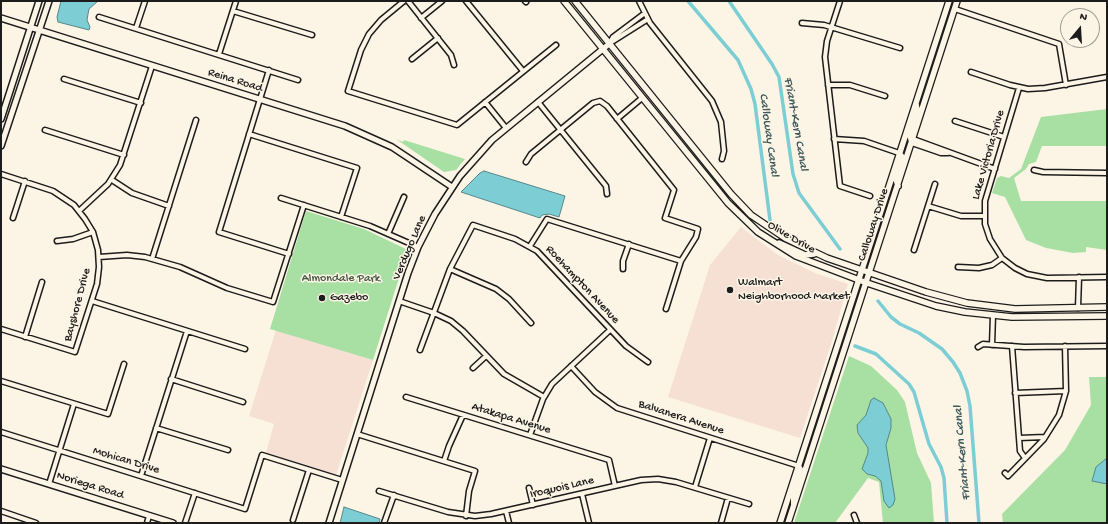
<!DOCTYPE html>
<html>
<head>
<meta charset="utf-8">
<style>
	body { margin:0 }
	#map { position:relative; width:1108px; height:524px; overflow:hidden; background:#fcf5e5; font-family:"Gochi Hand",sans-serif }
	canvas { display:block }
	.frame { position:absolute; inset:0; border:2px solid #1c1c1c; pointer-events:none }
	.north { position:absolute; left:1060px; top:8px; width:40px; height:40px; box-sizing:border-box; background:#fcf5e5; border:1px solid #a29e95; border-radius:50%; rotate:18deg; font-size:11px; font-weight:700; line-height:16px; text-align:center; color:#1c1c1c }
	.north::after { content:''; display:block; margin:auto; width:14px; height:18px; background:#1c1c1c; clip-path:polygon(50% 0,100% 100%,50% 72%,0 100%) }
</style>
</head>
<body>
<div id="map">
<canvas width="1108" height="524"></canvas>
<div class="frame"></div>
<div class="north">N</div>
</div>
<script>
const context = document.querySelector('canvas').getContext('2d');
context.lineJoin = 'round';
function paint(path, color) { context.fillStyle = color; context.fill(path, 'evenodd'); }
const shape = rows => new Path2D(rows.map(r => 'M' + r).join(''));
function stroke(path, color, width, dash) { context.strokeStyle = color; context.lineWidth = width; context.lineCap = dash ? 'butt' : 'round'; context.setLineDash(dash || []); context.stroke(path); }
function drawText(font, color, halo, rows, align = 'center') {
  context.font = font + ' "Gochi Hand",sans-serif'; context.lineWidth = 3; context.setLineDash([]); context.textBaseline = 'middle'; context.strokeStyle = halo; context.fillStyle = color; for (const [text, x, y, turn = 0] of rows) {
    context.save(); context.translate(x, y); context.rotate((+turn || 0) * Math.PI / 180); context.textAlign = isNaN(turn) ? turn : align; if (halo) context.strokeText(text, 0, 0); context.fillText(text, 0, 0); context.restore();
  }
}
const built = shape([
	[741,227,778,255,815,273,848,284,832,341,800,438,668,397,710,265],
	[276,330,373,360,335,478,265,456,274,424,249,416]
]);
const green = shape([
	[1107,109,1107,146,1042,146,1036,162,1029,164,1026,169,1014,178,1021,201,1107,201,1107,250,1086,247,1086,252,1073,253,1046,248,1026,240,1005,197,992,193,997,178,1001,176,1009,178,1021,169,1041,117],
	[668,123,733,201,756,224,755,225,733,204],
	[396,139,403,142,404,140,465,159,456,170,444,172],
	[306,211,364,229,408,250,373,360,270,329],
	[849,356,871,366,897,390,905,402,917,453,931,483,934,523,883,523,879,482,868,478,835,523,794,523],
	[1089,377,1107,377,1107,523,1003,523,1002,514,1065,450,1091,405]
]);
const water = shape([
	[61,1,98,1,89,9,88,14,87,20,90,27,89,30,58,22,57,17,61,1],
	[484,171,565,196,559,217,549,214,542,215,540,218,461,192,480,173,484,171],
	[874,398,883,403,891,419,891,428,886,445,895,499,893,505,889,508,884,501,881,481,875,476,867,474,862,469,868,453,868,448,858,433,857,425,866,415,871,400,874,398],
	[1107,458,1107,484,1092,481,1096,467,1107,458],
	[344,507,380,519,379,523,340,523,344,507]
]);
const canal = shape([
	[688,1,738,60,751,89,755,104,770,220],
	[729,1,772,64,779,77,793,174,799,193,840,249],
	[878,301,891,317,900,324,919,333,942,349,953,362,960,373,967,391,970,406,979,523],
	[855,346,876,354,909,384,914,392,929,444,941,467,944,478,947,523]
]);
const minor = shape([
	[404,1,381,20,369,34,361,50,348,91,457,125,556,45],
	[408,1,451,55,454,65],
	[466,1,523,71],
	[525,1,526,2],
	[639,1,650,23,712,101,721,122,724,151,722,159],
	[840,1,827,41,825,57,840,186,870,196],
	[955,9,1059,44,1066,85],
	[233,11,312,35],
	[99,17,298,80],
	[421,18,442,1],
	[802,23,824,25,900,48],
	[136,28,145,1],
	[610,43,648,19],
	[609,44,613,37,645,13],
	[219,54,236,1],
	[412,59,438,38],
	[269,70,219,232,289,254],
	[971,72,1010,85,1028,89,1045,88,1107,77],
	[64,79,141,103],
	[828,85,850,85,885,96],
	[1019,88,985,201,985,224,990,239,1002,258,1015,268,1027,274,1047,278,1107,277],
	[485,102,506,128],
	[538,102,606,186,607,194],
	[617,119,642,98],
	[955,121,1004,137],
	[45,130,124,155],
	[249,134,357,168,341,217],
	[834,139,864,141,899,153],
	[913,139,995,169],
	[912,143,941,153,948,153],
	[526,162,531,154,593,103,600,101,607,106,674,190,665,218,698,229,696,237,681,261,666,309],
	[1034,170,1043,172,1107,173],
	[1,174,53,191,74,205,85,219,93,232,98,250,99,267,97,284,75,352,1,329],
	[112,180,132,193,169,206],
	[281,198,370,226,418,247],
	[928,206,961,216,984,216],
	[79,211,108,184,120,165,152,66],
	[13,218,25,181],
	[388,234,404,197],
	[57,241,73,239,93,232],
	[530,246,547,219,681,261],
	[914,250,935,184],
	[99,257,127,255,145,257,180,267,227,288,273,302,304,205],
	[152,259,196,120],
	[958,267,979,268,992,265,1002,258],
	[450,269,496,289,509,299,531,323],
	[623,269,623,261,629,244],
	[92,301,245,349],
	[399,301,434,313,451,321,463,331,504,374,544,397],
	[1078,308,1079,277],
	[25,337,42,282],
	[992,345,993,315],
	[1012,346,1020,451,1025,458],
	[978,347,983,344,1024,347,1107,346],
	[420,350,450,269,473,225,515,239,537,251,626,346,648,362],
	[571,366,595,392,617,408,799,466,801,469,793,496,793,504],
	[473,368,486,356],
	[171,379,243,402],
	[1,381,108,414,124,364],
	[1015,393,1066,391],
	[406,397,609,460,615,486],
	[156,428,228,450],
	[1,432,245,509,262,455,342,480],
	[357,434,475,471,469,491,466,516],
	[530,435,543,399,552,384,610,330],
	[1019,438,1045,437],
	[444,461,449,446,463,415],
	[1005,473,1008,476,1044,439,1059,415,1066,391,1065,346],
	[141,476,187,331],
	[49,484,74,404],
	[695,487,710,438],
	[529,488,533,505],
	[379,491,448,512,475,516,491,514,641,480,658,479,676,482,749,504],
	[582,494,589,523],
	[1,511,36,523],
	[506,511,509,523],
	[854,515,857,523],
	[293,520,309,470],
	[147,523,149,516],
	[185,523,195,493],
	[384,523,394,495],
	[721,523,728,498]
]);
const tertiary = shape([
	[1,18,345,126,392,147,452,187],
	[1,119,39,1],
	[1,146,49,1],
	[1,469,173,523],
	[329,523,408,273,418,247,435,214,460,176,492,140,609,44]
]);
const secondary = shape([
	[564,1,728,203,758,232,796,256,867,283,936,306,965,312,1012,317,1107,316],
	[575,1,731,194,751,215,785,238,827,258,926,292,967,303,1015,309,1107,307],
	[912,143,910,135,917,110,916,104],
	[898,186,896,179,902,157,899,153],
	[779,243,805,255,814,254],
	[780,523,949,1],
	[788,523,957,1]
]);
const markers = [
	[730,290,4,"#1c1c1c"],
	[322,298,4,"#1c1c1c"]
];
const streetNames = [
	["Reina Road",235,81,17],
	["Lake Victoria Drive",989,155,-74],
	["Calloway Drive",874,225,-72],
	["Olive Drive",791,238,30],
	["Verdugo Lane",410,248,-67],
	["Roehampton Avenue",582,285,47],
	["Bayshore Drive",78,305,-75],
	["Balvanera Avenue",681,418,18],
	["Atakapa Avenue",511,419,17],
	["Mohican Drive",126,461,17],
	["Noriega Road",90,486,17],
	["Iroquois Lane",562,488,-13]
];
const parkNames = [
	["Almondale Park",341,279]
];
const poiNames = [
	["Walmart",738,283],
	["Neighborhood Market",738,297],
	["Gazebo",330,298]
];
const waterNames = [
	["Friant-Kern Canal",795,124,80],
	["Calloway Canal",768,135,82],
	["Friant-Kern Canal",963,453,-95]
];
paint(built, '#f6e0d3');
paint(green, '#a8dfa3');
paint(water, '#7dced4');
stroke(water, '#56878a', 1);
stroke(canal, '#7dced4', 3.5);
stroke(minor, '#1c1c1c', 7);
stroke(tertiary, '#1c1c1c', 8);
stroke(secondary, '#1c1c1c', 8);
stroke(minor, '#fcf5e5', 4);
stroke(tertiary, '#fcf5e5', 5);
stroke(secondary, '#fcf5e5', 5.5);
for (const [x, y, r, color] of markers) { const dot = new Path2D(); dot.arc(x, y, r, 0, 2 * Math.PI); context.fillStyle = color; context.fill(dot); stroke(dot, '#fcf5e5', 1.5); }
drawText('12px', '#1c1c1c', '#fcf5e5', streetNames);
drawText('12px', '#465644', '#fcf5e5', parkNames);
drawText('12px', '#1c1c1c', '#fcf5e5', poiNames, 'left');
drawText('italic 13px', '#3e5a5c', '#fcf5e5', waterNames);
</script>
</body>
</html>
